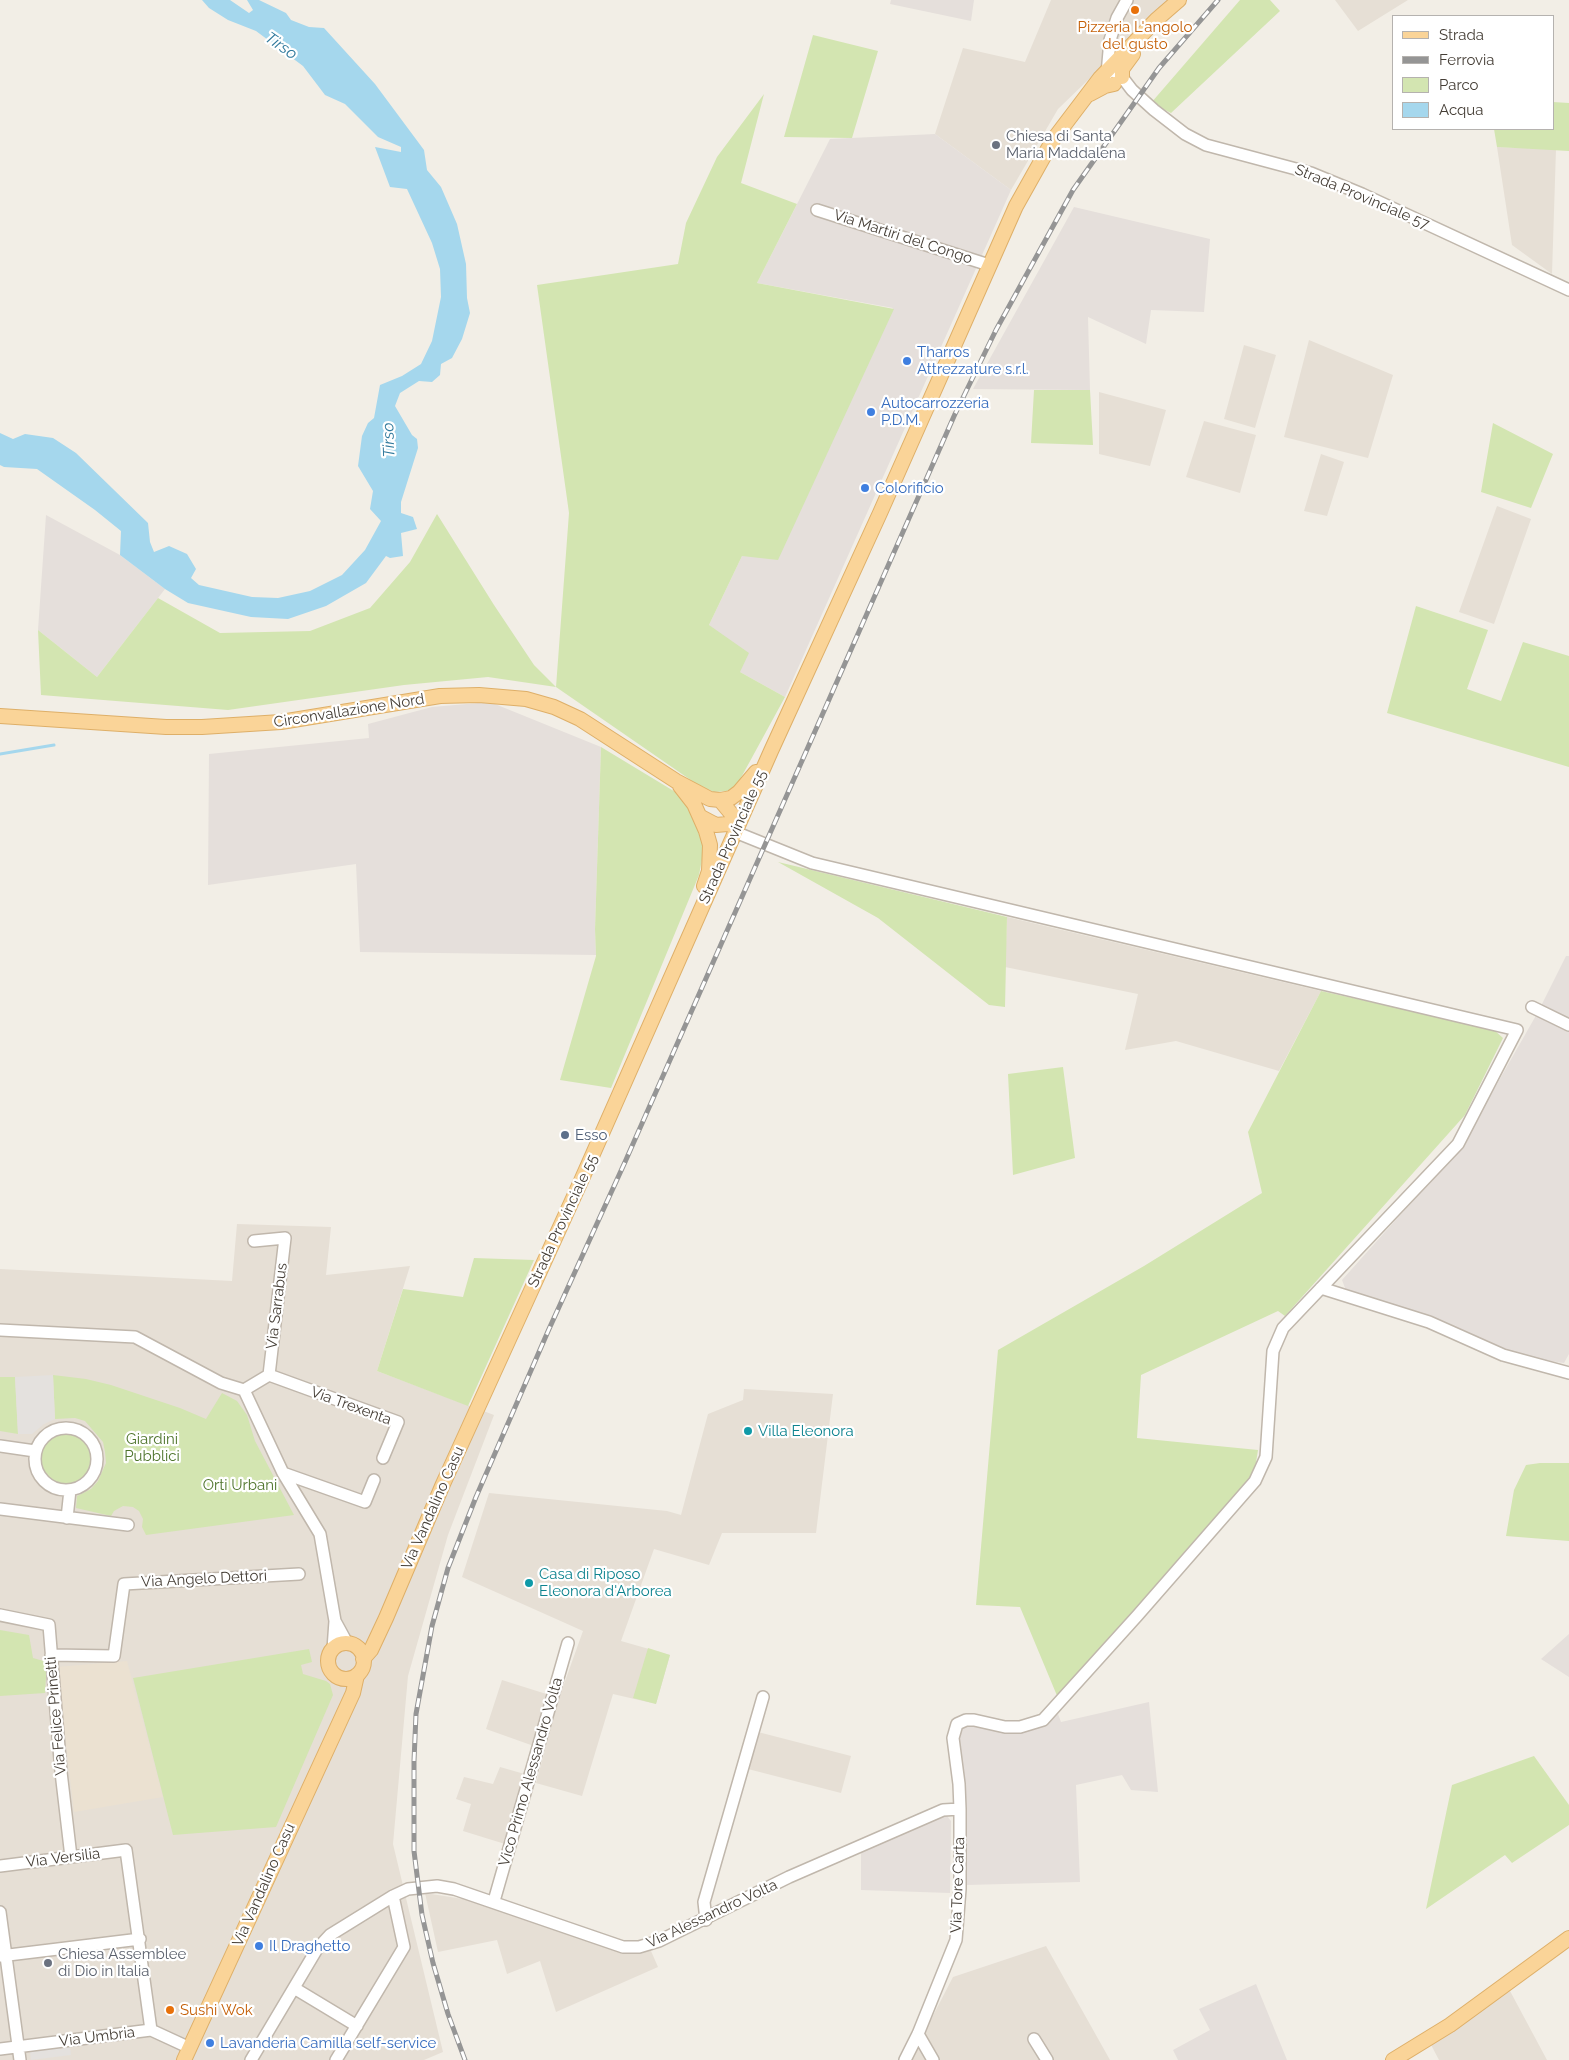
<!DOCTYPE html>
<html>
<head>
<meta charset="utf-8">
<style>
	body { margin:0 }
	#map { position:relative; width:1569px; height:2060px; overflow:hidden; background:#f2eee6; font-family:Raleway,sans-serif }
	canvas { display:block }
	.legend { position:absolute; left:1392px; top:15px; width:162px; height:115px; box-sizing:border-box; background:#fff; border:1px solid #b5b2af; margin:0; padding:6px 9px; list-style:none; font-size:15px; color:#453e36 }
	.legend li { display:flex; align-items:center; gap:10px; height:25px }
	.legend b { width:25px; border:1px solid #b5b2af }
</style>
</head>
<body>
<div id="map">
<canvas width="1569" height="2060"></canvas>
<ul class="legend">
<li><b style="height:6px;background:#fad498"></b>Strada</li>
<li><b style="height:6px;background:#959595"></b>Ferrovia</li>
<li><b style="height:14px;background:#d3e5b1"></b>Parco</li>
<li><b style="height:14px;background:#a5d7ed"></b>Acqua</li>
</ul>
</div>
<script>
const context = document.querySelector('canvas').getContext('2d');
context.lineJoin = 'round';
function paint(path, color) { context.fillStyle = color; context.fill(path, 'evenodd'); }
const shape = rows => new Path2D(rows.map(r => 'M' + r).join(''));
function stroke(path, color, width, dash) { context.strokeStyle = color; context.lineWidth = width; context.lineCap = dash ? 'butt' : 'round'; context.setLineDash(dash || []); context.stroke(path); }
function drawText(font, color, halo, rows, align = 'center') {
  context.font = font + ' Raleway,sans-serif'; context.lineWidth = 4.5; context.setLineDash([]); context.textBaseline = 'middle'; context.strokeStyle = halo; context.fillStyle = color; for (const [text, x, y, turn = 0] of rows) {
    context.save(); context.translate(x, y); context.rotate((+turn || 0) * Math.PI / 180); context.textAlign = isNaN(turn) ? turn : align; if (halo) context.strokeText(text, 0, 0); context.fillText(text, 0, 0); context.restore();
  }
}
const residential = shape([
	[1051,0,1171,0,1058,109,1011,190,935,134,963,48,1025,62],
	[1335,0,1408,0,1358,31],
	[1497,147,1556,149,1552,274,1512,245],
	[1309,340,1393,375,1368,458,1284,437],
	[1244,345,1276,355,1255,428,1224,419],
	[1099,392,1166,410,1150,466,1099,454],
	[1204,421,1256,435,1240,493,1186,477],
	[1321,454,1344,462,1327,516,1304,511],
	[1497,506,1531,519,1494,624,1459,612],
	[1007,917,1321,991,1279,1071,1176,1041,1125,1050,1138,994,1005,967],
	[237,1224,331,1227,326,1275,410,1266,377,1371,494,1415,448,1535,408,1676,393,1844,443,2052,424,2060,0,2060,0,1269,232,1281],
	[744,1389,833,1394,816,1533,722,1533,709,1565,654,1549,621,1641,670,1655,656,1704,613,1694,582,1796,536,1783,545,1750,486,1729,502,1680,559,1698,583,1631,462,1577,489,1493,667,1511,681,1515,708,1414,743,1400],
	[758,1732,851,1756,841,1793,748,1769],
	[500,1767,528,1775,505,1844,463,1831,471,1804,456,1799,464,1777,493,1784],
	[425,1893,495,1904,651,1951,658,1967,556,2012,540,1961,507,1974,497,1940,438,1952],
	[1046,1946,1110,2060,910,2060,953,1977],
	[1510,1991,1547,2060,1439,2060,1429,2041]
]);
const industrial = shape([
	[891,0,974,0,971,21,890,4],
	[935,134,1011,190,785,697,740,672,709,625,742,556,893,308,757,283,830,139],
	[1074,207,1210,239,1204,312,1151,310,1146,344,1088,317,1090,390,973,389],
	[46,515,120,555,165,589,97,677,38,630],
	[490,702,601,747,595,929,596,955,360,952,356,864,208,885,209,754,369,738,368,724,432,707],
	[1566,956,1569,956,1569,1354,1564,1363,1523,1357,1461,1330,1348,1296,1342,1280,1461,1147,1538,1012],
	[1569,1634,1569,1677,1541,1659],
	[1149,1702,1158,1792,1131,1790,1122,1775,1076,1785,1080,1882,967,1885,958,1741,961,1726,974,1723,1035,1728,1058,1714,1061,1722],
	[940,1816,947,1816,951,1821,950,1893,861,1890,861,1852],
	[1256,1984,1287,2060,1178,2060,1173,2050,1210,2030,1199,2009]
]);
const education = shape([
	[127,1661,163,1797,74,1812,57,1667]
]);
const green = shape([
	[1240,0,1270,0,1280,11,1171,113,1151,103],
	[813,35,878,51,852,138,784,137],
	[764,94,741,183,797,204,757,283,894,309,778,560,742,556,709,625,749,653,740,672,785,697,737,785,727,791,714,792,695,783,556,687,488,677,404,685,228,710,41,695,38,630,97,677,158,598,220,633,310,631,370,608,410,562,437,514,494,605,534,665,556,687,569,513,537,285,678,264,686,223,717,157],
	[1553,102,1569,103,1569,151,1497,147,1494,129,1553,129],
	[1034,390,1090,390,1093,445,1031,443],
	[1493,423,1553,454,1531,508,1481,492],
	[1416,606,1488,630,1467,689,1501,701,1523,642,1569,656,1569,767,1387,713],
	[601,747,682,796,695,822,704,849,699,875,611,1088,560,1080,596,956,595,929],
	[778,862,1007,917,1005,1007,989,1005,878,918],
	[1321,991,1493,1029,1503,1038,1465,1115,1285,1316,1278,1311,1141,1375,1137,1438,1258,1450,1254,1475,1058,1698,1020,1607,976,1605,998,1350,1144,1266,1262,1193,1248,1132],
	[1063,1067,1075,1158,1013,1175,1008,1074],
	[474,1258,534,1260,468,1406,377,1371,403,1289,463,1297],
	[53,1375,86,1379,111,1385,180,1408,206,1419,222,1393,237,1401,247,1415,255,1441,294,1515,146,1535,142,1527,143,1519,139,1511,133,1507,123,1506,114,1511,111,1516,76,1508,77,1496,91,1489,98,1481,106,1463,105,1452,103,1442,85,1421,75,1418,55,1419],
	[0,1377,15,1377,18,1434,0,1431],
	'39 1458a26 26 0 1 1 52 0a26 26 0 1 1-52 0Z',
	[1540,1463,1569,1463,1569,1541,1506,1536,1514,1490,1526,1465],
	[0,1630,29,1635,33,1658,47,1662,45,1693,0,1696],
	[648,1648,670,1655,656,1704,633,1698],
	[309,1649,312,1662,301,1665,303,1674,326,1681,330,1684,333,1695,276,1827,173,1835,133,1678],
	[1534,1756,1569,1805,1569,1825,1512,1863,1505,1855,1426,1909,1452,1785]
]);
const parking = shape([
	[53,1375,55,1419,44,1424,32,1434,18,1434,15,1377],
	[70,2046,71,2055,31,2060,30,2051]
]);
const water = shape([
	[202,0,230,0,249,13,253,10,247,0,259,0,286,13,291,20,309,27,324,28,375,84,424,150,427,170,441,187,457,224,466,264,467,298,470,313,462,339,452,358,441,364,440,375,432,382,419,381,400,393,395,406,412,435,417,439,418,448,401,502,401,513,413,517,417,529,401,533,403,556,390,558,386,556,366,583,326,606,288,619,251,617,188,603,165,589,120,555,121,531,95,510,37,469,4,467,0,465,0,433,13,439,25,434,53,438,76,453,148,523,150,542,154,552,169,546,187,554,196,569,191,578,199,585,252,597,278,598,310,591,342,575,365,550,381,521,370,509,373,491,358,466,362,436,368,423,374,418,380,385,402,376,421,364,432,341,441,297,440,269,432,243,407,189,390,187,375,147,401,152,401,147,378,137,345,104,325,95,303,66,256,31,228,20,209,8]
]);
const stream = shape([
	[0,754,54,745]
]);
const minor = shape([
	[1115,72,1122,77,1132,90,1154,110,1185,134,1206,145,1311,173,1362,194,1569,290],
	[1107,74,1110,40,1117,18,1127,0],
	[817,210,989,265],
	[735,832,812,863,1517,1030,1458,1144,1283,1328,1273,1351,1266,1457,1255,1481,1137,1616,1043,1720,1020,1727,1005,1727,974,1720,966,1720,957,1724,953,1738,959,1784,960,1809,960,1889,956,1940,918,2034,905,2060],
	[1532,1007,1569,1025],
	[1321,1288,1429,1322,1503,1355,1569,1373],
	[0,1330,135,1337,221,1383,244,1390],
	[269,1375,398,1422,383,1458],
	[244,1390,283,1473,320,1534,335,1621,333,1649],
	[244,1390,269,1375,285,1238,254,1241],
	'35 1459a31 31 0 1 1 62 0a31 31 0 1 1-62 0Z',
	[0,1446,35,1451],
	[283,1473,365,1502,374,1480],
	[0,1509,128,1525],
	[67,1518,70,1490],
	[0,1615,49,1625,61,1772,71,1857],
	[335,1621,347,1643],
	[51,1655,114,1656,124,1584,299,1574],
	[0,1866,126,1850,151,2030],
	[494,1901,568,1643],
	[0,1912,20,2060],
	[706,1920,704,1902,763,1697],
	[0,1956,140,1939],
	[294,1988,357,2026],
	[918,2034,933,2060],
	[1034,2039,1047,2060],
	[0,2049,151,2030,190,2048],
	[251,2060,317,1949,330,1935,393,1896,408,1889,437,1886,454,1889,623,1947,639,1947,659,1941,789,1877,943,1810,960,1809],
	[336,2060,404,1947,393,1896]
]);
const major = shape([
	[1122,77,1122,69,1133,54],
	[1090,94,1105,86,1114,84],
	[0,716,166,727,202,727,281,722,440,696,479,695,526,699,554,707,580,719,676,781,710,799,720,800,739,823],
	[680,786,694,804,706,831,710,845,709,871,704,886],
	[720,800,731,798,739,792,756,772],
	[701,817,716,825,739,823],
	'328 1661a18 18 0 1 1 36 0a18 18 0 1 1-36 0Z',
	[363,1659,371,1650,386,1618,443,1484,581,1181,771,751,880,513,1016,206,1053,140,1100,78,1156,20,1179,0],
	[184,2060,353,1693,357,1675],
	[1393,2060,1450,2025,1569,1938]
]);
const rail = shape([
	[465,2060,448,2014,433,1963,422,1915,414,1851,414,1761,416,1714,432,1626,448,1568,476,1497,549,1329,625,1162,955,414,996,330,1073,190,1159,68,1218,0]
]);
const markers = [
	[1135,10,5,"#e8710a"],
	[996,145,5,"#6b7280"],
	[907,361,5,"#3f7fe0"],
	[871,412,5,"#3f7fe0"],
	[865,488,5,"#3f7fe0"],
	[565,1135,5,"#5c6f8a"],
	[748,1431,5,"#0f9aa8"],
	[529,1583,5,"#0f9aa8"],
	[259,1946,5,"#3f7fe0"],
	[48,1963,5,"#6b7280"],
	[170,2010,5,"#e8710a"],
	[210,2043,5,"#3f7fe0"]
];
const foodNames = [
	["Pizzeria L'angolo",1135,27],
	["del gusto",1135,44],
	["Sushi Wok",180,2010,"left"]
];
const worshipNames = [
	["Chiesa di Santa",1006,136],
	["Maria Maddalena",1006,153],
	["Chiesa Assemblee",58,1954],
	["di Dio in Italia",58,1971]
];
const streetNames = [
	["Strada Provinciale 57",1362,197,23],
	["Via Martiri del Congo",903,237,18],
	["Circonvallazione Nord",349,711,-9],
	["Strada Provinciale 55",733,837,-66],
	["Strada Provinciale 55",563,1221,-65],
	["Via Sarrabus",277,1306,-83],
	["Via Trexenta",351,1406,20],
	["Via Vandalino Casu",433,1508,-66],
	["Via Angelo Dettori",204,1579,-3],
	["Via Felice Prinetti",56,1716,-95],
	["Vico Primo Alessandro Volta",531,1772,-74],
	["Via Versilia",63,1858,-7],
	["Via Vandalino Casu",264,1885,-66],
	["Via Tore Carta",958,1885,-88],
	["Via Alessandro Volta",712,1914,-25],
	["Via Umbria",97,2037,-7]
];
const shopNames = [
	["Tharros",917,352],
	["Attrezzature s.r.l.",917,369],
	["Autocarrozzeria",881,403],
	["P.D.M.",881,420],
	["Colorificio",875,488],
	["Il Draghetto",269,1946],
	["Lavanderia Camilla self-service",220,2043]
];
const serviceNames = [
	["Esso",575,1135]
];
const cultureNames = [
	["Villa Eleonora",758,1431],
	["Casa di Riposo",539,1574],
	["Eleonora d'Arborea",539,1591]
];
const parkNames = [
	["Giardini",152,1439],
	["Pubblici",152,1456],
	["Orti Urbani",240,1485]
];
const waterNames = [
	["Tirso",281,46,35],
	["Tirso",389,440,-92]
];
paint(residential, '#e6dfd5');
paint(industrial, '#e5dfdb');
paint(education, '#ebe1d1');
paint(green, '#d3e5b1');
paint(parking, '#e4e1de');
paint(water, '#a5d7ed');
stroke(stream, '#a5d7ed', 3);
stroke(minor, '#c0b7ac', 14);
stroke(major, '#deaf68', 16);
stroke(minor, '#fff', 11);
stroke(major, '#fad498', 14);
stroke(rail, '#959595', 5);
stroke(rail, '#fff', 3, [9]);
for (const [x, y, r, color] of markers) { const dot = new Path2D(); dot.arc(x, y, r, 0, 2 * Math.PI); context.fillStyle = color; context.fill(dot); stroke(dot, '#fff', 2); }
drawText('15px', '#c56008', '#fff', foodNames);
drawText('15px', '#5b616d', '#fff', worshipNames, 'left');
drawText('15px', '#453e36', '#fff', streetNames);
drawText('15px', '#366cbe', '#fff', shopNames, 'left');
drawText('15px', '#4e5e75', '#fff', serviceNames, 'left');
drawText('15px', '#0d838f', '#fff', cultureNames, 'left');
drawText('15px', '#4e742c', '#fff', parkNames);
drawText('italic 16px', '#30799c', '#fff', waterNames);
</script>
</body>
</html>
